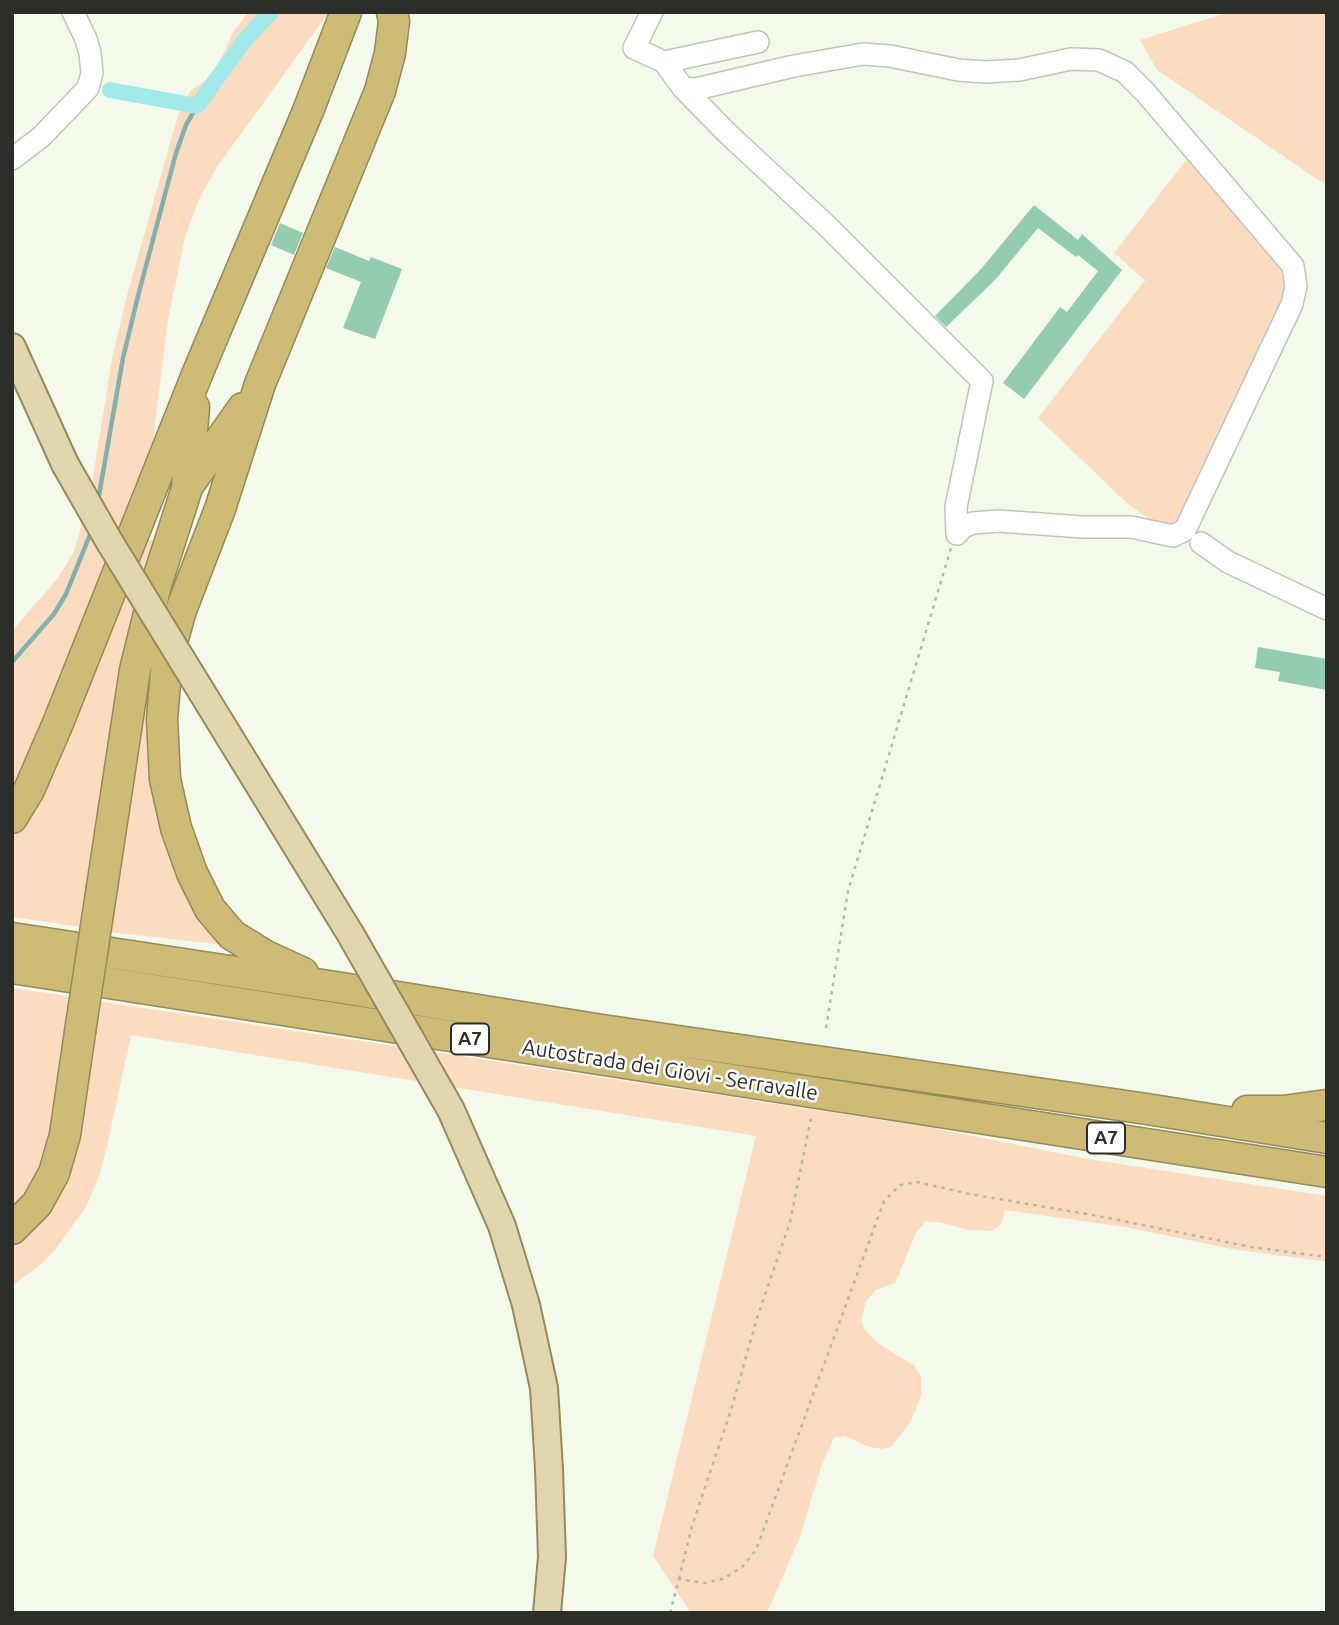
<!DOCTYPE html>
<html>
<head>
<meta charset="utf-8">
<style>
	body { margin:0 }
	#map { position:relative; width:1339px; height:1625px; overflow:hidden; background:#f3faec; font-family:Ubuntu,sans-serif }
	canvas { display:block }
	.frame { position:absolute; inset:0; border:14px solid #2c2e29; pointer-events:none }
</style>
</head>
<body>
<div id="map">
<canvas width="1339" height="1625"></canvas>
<div class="frame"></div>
</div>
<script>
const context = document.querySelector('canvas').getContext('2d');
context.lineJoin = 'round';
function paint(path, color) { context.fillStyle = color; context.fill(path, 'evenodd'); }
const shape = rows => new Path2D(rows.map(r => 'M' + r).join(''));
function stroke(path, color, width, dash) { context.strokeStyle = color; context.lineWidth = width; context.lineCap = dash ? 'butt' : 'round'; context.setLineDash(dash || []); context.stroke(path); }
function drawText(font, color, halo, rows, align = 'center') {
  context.font = font + ' Ubuntu,sans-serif'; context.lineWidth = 5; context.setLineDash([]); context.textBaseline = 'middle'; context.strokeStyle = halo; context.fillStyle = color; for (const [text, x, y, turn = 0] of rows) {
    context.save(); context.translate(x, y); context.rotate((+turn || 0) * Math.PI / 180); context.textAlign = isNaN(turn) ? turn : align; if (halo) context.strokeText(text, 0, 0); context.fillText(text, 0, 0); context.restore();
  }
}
const green = shape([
	[248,12,329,12,217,167,200,197,185,237,168,320,150,464,12,806,12,631,57,579,74,552,91,489,112,359,126,299,178,115,191,90,212,77,233,33],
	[1229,12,1327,12,1327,186,1157,70,1140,40],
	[1190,155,1286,271,1286,294,1182,520,1173,526,1156,523,1130,506,1038,418,1145,280,1114,253],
	[144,537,154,541,125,657,81,927,12,917,12,834],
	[187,547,198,552,155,724,233,946,108,932,153,633],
	[12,988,69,996,51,1131,42,1167,28,1193,12,1210],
	[98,1001,928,1127,1088,1159,1327,1196,1327,1262,1232,1249,1125,1227,1005,1210,1001,1225,992,1231,969,1230,942,1223,926,1221,916,1233,895,1283,876,1290,866,1301,861,1321,865,1330,880,1345,914,1365,921,1376,921,1396,911,1421,891,1447,882,1449,869,1447,845,1436,834,1438,822,1464,800,1537,767,1613,691,1613,653,1556,756,1136,131,1035,107,1146,99,1177,86,1207,55,1250,40,1265,12,1286,12,1242,17,1239]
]);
const stream = shape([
	[98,501,123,358,138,296,176,153,186,125,197,106],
	[12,662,54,614,66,594,92,530]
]);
const canal = shape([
	[110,90,197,106,245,40,271,12]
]);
const building = shape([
	[1034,205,1078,240,1082,234,1122,270,1024,399,1003,383,1060,307,1067,312,1098,271,1078,255,1076,257,1038,228,995,280,946,327,935,316,981,269],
	[280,223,303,233,294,255,271,245],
	[335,247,369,261,371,257,402,269,375,339,343,328,361,282,326,268],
	[1258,647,1327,659,1327,690,1278,681,1280,672,1255,668]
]);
const path = shape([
	[826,1028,848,891,951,548],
	[679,1579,692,1526,731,1410,757,1318,790,1222,811,1118],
	[670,1613,679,1579,705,1583,723,1579,742,1567,756,1550,884,1201,900,1185,917,1182,970,1194,1098,1216,1251,1247,1327,1257]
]);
const minor = shape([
	[652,12,634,48,664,62,683,88,727,133,825,224,982,381,956,507,957,534],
	[664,62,758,42],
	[683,88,696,89,794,66,863,54,890,56,958,70,986,72,1019,70,1071,59,1099,60,1125,72,1145,92,1293,266,1296,286,1292,304,1185,530,1173,536,1131,527,1083,527,998,521,973,523,963,527,957,534],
	[12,159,41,137,88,88,92,73,90,53,86,39,73,12],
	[1201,543,1228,562,1327,609]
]);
const major = shape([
	[12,347,65,464],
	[547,1613,552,1557,549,1469]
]);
const highway = shape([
	[187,487,243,408],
	[12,818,29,790,58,723,198,372,308,111,346,12],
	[102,887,135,670,156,585,187,488,194,407],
	[12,938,342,988,602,1030,1147,1109,1327,1138],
	[12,968,1327,1172],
	[303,973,266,956,232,935,210,909,192,873,176,828,165,779,162,719,167,660,181,610,220,509,260,384,380,91,390,53,394,21,392,12],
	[1247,1111,1283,1111,1327,1105],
	[12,1229,37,1204,54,1173,65,1135,80,1032]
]);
const majorBridge = shape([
	[65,464,109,541,351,935,451,1110,502,1226,526,1305,544,1388,549,1469]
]);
const highwayBridge = shape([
	[80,1032,102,887]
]);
const shields = [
	[470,1039,38],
	[1106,1138,38]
];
const shieldNames = [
	["A7",470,1039],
	["A7",1106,1138]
];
const streetNames = [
	["Autostrada dei Giovi - Serravalle",670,1070,9]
];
paint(green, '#fcdcc0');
stroke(stream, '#7fb1af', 4.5);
stroke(canal, '#a2e9e9', 16);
paint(building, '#94ccb0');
stroke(minor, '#bfc6b9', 24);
stroke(major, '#958a5b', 30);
stroke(highway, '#958a5b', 33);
stroke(path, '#b4b9ae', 2.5, [3.5, 5]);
stroke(minor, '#fff', 21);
stroke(major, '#e1d6ad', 26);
stroke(highway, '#cdbb76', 30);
stroke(majorBridge, '#958a5b', 30, []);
stroke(highwayBridge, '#958a5b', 33, []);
stroke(majorBridge, '#e1d6ad', 26);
stroke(highwayBridge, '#cdbb76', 30);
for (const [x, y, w] of shields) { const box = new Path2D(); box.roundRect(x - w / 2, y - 15.5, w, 31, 5); context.fillStyle = '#fff'; context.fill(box); stroke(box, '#2c2e29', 2); }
drawText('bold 19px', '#2c2e29', null, shieldNames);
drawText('21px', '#2c2e29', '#fff', streetNames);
</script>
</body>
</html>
